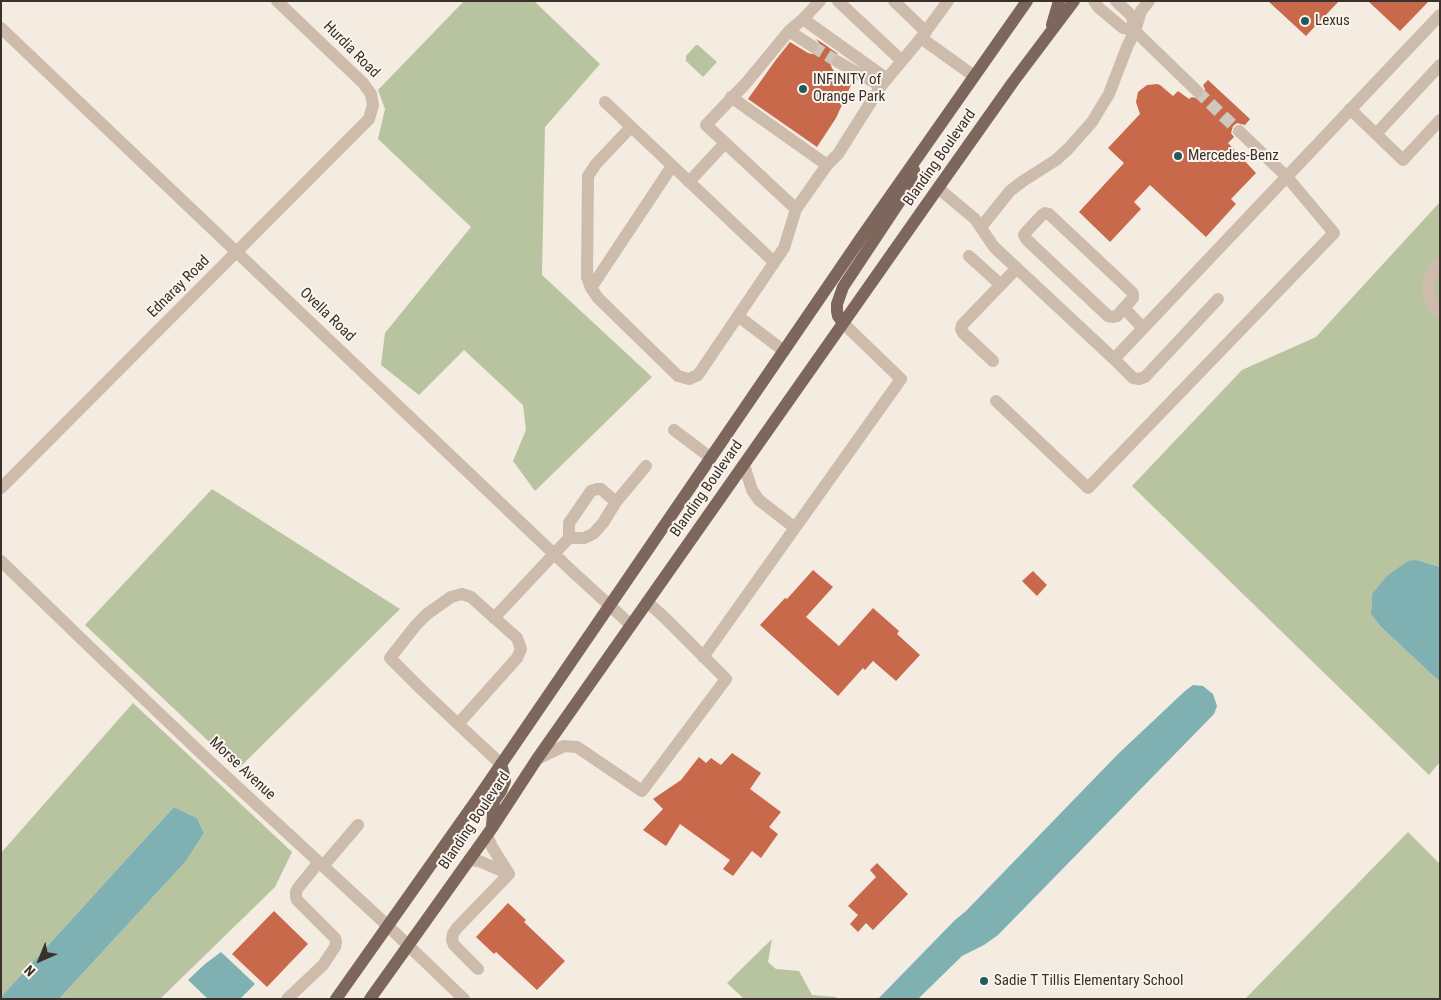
<!DOCTYPE html>
<html>
<head>
<meta charset="utf-8">
<style>
	body { margin:0 }
	#map { position:relative; width:1441px; height:1000px; overflow:hidden; background:#f4ebe1; font-family:"Roboto Condensed",sans-serif }
	canvas { display:block }
	.frame { position:absolute; inset:0; border:2px solid #3b302b; pointer-events:none }
	.north { position:absolute; left:15px; top:935px; width:50px; height:50px; -webkit-text-stroke:4px #fbf5ee; paint-order:stroke; rotate:224deg; font-size:14px; font-weight:700; line-height:20px; text-align:center; color:#3b302b }
	.north::after { content:''; display:block; margin:auto; width:18px; height:22px; background:#3b302b; clip-path:polygon(50% 0,100% 100%,50% 72%,0 100%) }
</style>
</head>
<body>
<div id="map">
<canvas width="1441" height="1000"></canvas>
<div class="frame"></div>
<div class="north">N</div>
</div>
<script>
const context = document.querySelector('canvas').getContext('2d');
context.lineJoin = 'round';
function paint(path, color) { context.fillStyle = color; context.fill(path, 'evenodd'); }
const shape = rows => new Path2D(rows.map(r => 'M' + r).join(''));
function stroke(path, color, width, dash) { context.strokeStyle = color; context.lineWidth = width; context.lineCap = dash ? 'butt' : 'round'; context.setLineDash(dash || []); context.stroke(path); }
function drawText(font, color, halo, rows, align = 'center') {
  context.font = font + ' "Roboto Condensed",sans-serif'; context.lineWidth = 4; context.setLineDash([]); context.textBaseline = 'middle'; context.strokeStyle = halo; context.fillStyle = color; for (const [text, x, y, turn = 0] of rows) {
    context.save(); context.translate(x, y); context.rotate((+turn || 0) * Math.PI / 180); context.textAlign = isNaN(turn) ? turn : align; if (halo) context.strokeText(text, 0, 0); context.fillText(text, 0, 0); context.restore();
  }
}
const green = shape([
	[464,1,534,1,600,64,545,127,542,275,652,377,535,491,513,461,526,430,523,405,464,350,419,395,381,365,385,333,471,227,378,139,385,109,378,90],
	[696,45,698,45,717,62,703,77,686,61,686,56],
	[1440,202,1440,567,1417,560,1372,594,1371,614,1381,627,1440,682,1440,762,1429,775,1132,486,1242,370,1316,337],
	[212,489,400,609,238,769,85,625],
	[133,703,292,852,275,887,160,999,59,999,186,861,204,833,197,818,174,807,1,997,1,853],
	[1408,832,1440,864,1440,999,1245,999],
	[772,939,768,962,776,969,799,971,812,995,836,997,838,999,744,999,727,983]
]);
const water = shape([
	[1417,560,1440,567,1440,682,1381,627,1371,614,1372,594,1387,576,1408,561],
	[1193,685,1203,686,1213,694,1217,706,1214,714,998,935,984,945,962,956,918,999,878,999,955,920,966,911,1118,754,1185,691],
	[174,807,197,818,204,833,186,861,59,999,1,999,1,997],
	[221,952,255,984,240,999,208,999,188,980,205,964]
]);
const building = shape([
	[1268,1,1339,1,1306,36],
	[1368,1,1429,1,1400,31],
	[816,39,824,44,838,54,831,58,830,62,831,66,833,70,852,83,836,118,817,147,748,99,775,61,790,42,808,53,812,54,818,51,820,47,819,43],
	[1208,80,1250,119,1245,125,1237,123,1233,126,1231,133,1234,137,1228,143,1256,173,1231,199,1236,204,1206,237,1150,185,1134,202,1141,209,1110,242,1079,212,1124,163,1108,148,1140,114,1136,102,1138,92,1147,85,1157,84,1160,85,1173,96,1178,91,1189,99,1192,97,1199,99,1202,97,1205,93,1205,89,1203,85],
	[813,570,833,587,806,617,839,646,873,608,899,631,897,634,920,655,896,681,873,661,865,670,863,668,838,696,760,625,785,598,787,599],
	[1033,571,1047,585,1037,596,1022,581],
	[732,753,761,773,750,789,781,812,769,827,778,834,761,858,752,851,733,876,723,869,730,860,680,824,666,846,643,830,663,809,653,799,681,780,699,757,706,763,711,758,721,765],
	[877,863,908,894,873,930,866,923,858,932,850,924,858,915,848,906,876,877,870,870],
	[508,903,526,920,524,922,565,961,537,990,496,952,494,954,476,937],
	[274,911,308,944,267,987,232,954]
]);
const minorTunnel = shape([
	[812,46,838,62],
	[1197,91,1239,131]
]);
const minor = shape([
	[838,1,902,61],
	[894,1,926,32],
	[1094,1,1099,8,1123,28,1135,31,1132,16,1116,1],
	[803,19,820,1],
	[1,28,573,572,631,625],
	[789,31,812,46],
	[1135,31,1197,91],
	[921,38,948,1],
	[838,62,881,86],
	[887,79,803,19,789,31,747,82,706,125,796,209,827,165,838,154,881,86,921,38,974,76],
	[731,97,827,165],
	[605,102,774,262],
	[1350,109,1403,160,1440,120],
	[631,127,596,164,588,176,587,277,591,288,598,298,678,376,689,379,698,375,784,248,796,209],
	[1376,134,1440,65],
	[689,182,725,143],
	[938,188,975,219,994,247,1114,359,1440,15],
	[981,227,1010,191,1023,181,1056,160,1068,149,1092,122,1109,94,1127,47,1135,31,1141,11,1149,1],
	[969,256,1001,285],
	[1440,263,1430,276,1428,284,1429,297,1432,304,1440,313],
	[591,288,672,166],
	[1124,308,1133,298,1133,295,1132,292,1049,214,1045,213,1042,215,1026,232,1024,235,1027,240,1108,316,1113,317,1117,316,1124,308,1143,328],
	[738,316,784,351],
	[1114,359,1133,378,1139,379,1145,377,1218,299],
	[993,361,963,333,961,329,962,325,1017,268],
	[996,401,1088,488,1334,233,1287,177,1239,131],
	[674,430,711,458],
	[744,465,752,490,759,500,795,528],
	[1,488,369,119,373,105,371,94,363,83,277,1],
	[616,502,646,466],
	[1,561,95,652,204,756,388,926,464,999],
	[494,618,569,538,584,538,593,534,603,523,616,502,601,489,597,489,591,491,569,523,569,538],
	[703,657,901,379,843,323],
	[458,724,517,658,521,649,517,638,471,597,462,594,451,597,427,614,416,625,390,658,422,690,458,724,487,751,501,764],
	[537,759,564,746,577,747,642,791,726,679,663,616,647,602],
	[487,835,492,847,509,874],
	[469,860,479,861,509,874],
	[323,866,358,825],
	[478,969,454,945,452,940,453,934,456,929,509,874],
	[287,999,323,965,335,947,336,942,335,938,297,900,296,896,296,892,298,888,319,862]
]);
const major = shape([
	[1052,25,1059,1],
	[843,323,838,316,837,311,837,304,843,287,906,192,914,170],
	[492,826,494,801,501,791,505,781,504,775,501,764],
	[336,999,478,798,863,235,1027,1],
	[370,999,492,828,537,759,938,188,1013,82,1074,1]
]);
const markers = [
	[1305,21,5,"#1f5a5e"],
	[803,89,5,"#1f5a5e"],
	[1178,156,5,"#1f5a5e"],
	[984,981,5,"#1f5a5e"]
];
const poiNames = [
	["Lexus",1315,21],
	["INFINITY of",813,80],
	["Orange Park",813,97],
	["Mercedes-Benz",1188,156],
	["Sadie T Tillis Elementary School",994,981]
];
const streetNames = [
	["Hurdia Road",351,50,45],
	["Blanding Boulevard",940,158,-55],
	["Ednaray Road",179,287,-45],
	["Ovella Road",327,315,44],
	["Blanding Boulevard",707,489,-55],
	["Morse Avenue",242,769,43],
	["Blanding Boulevard",475,821,-56]
];
paint(green, '#b8c4a0');
paint(water, '#7fb0b2');
paint(building, '#c8694b');
stroke(minorTunnel, '#cfc6bd', 12, [12, 6]);
stroke(minor, '#cdbbac', 12);
stroke(major, '#7d675c', 12);
for (const [x, y, r, color] of markers) { const dot = new Path2D(); dot.arc(x, y, r, 0, 2 * Math.PI); context.fillStyle = color; context.fill(dot); stroke(dot, '#fbf5ee', 2); }
drawText('15px', '#3b302b', '#fbf5ee', poiNames, 'left');
drawText('15px', '#3b302b', '#fbf5ee', streetNames);
</script>
</body>
</html>
